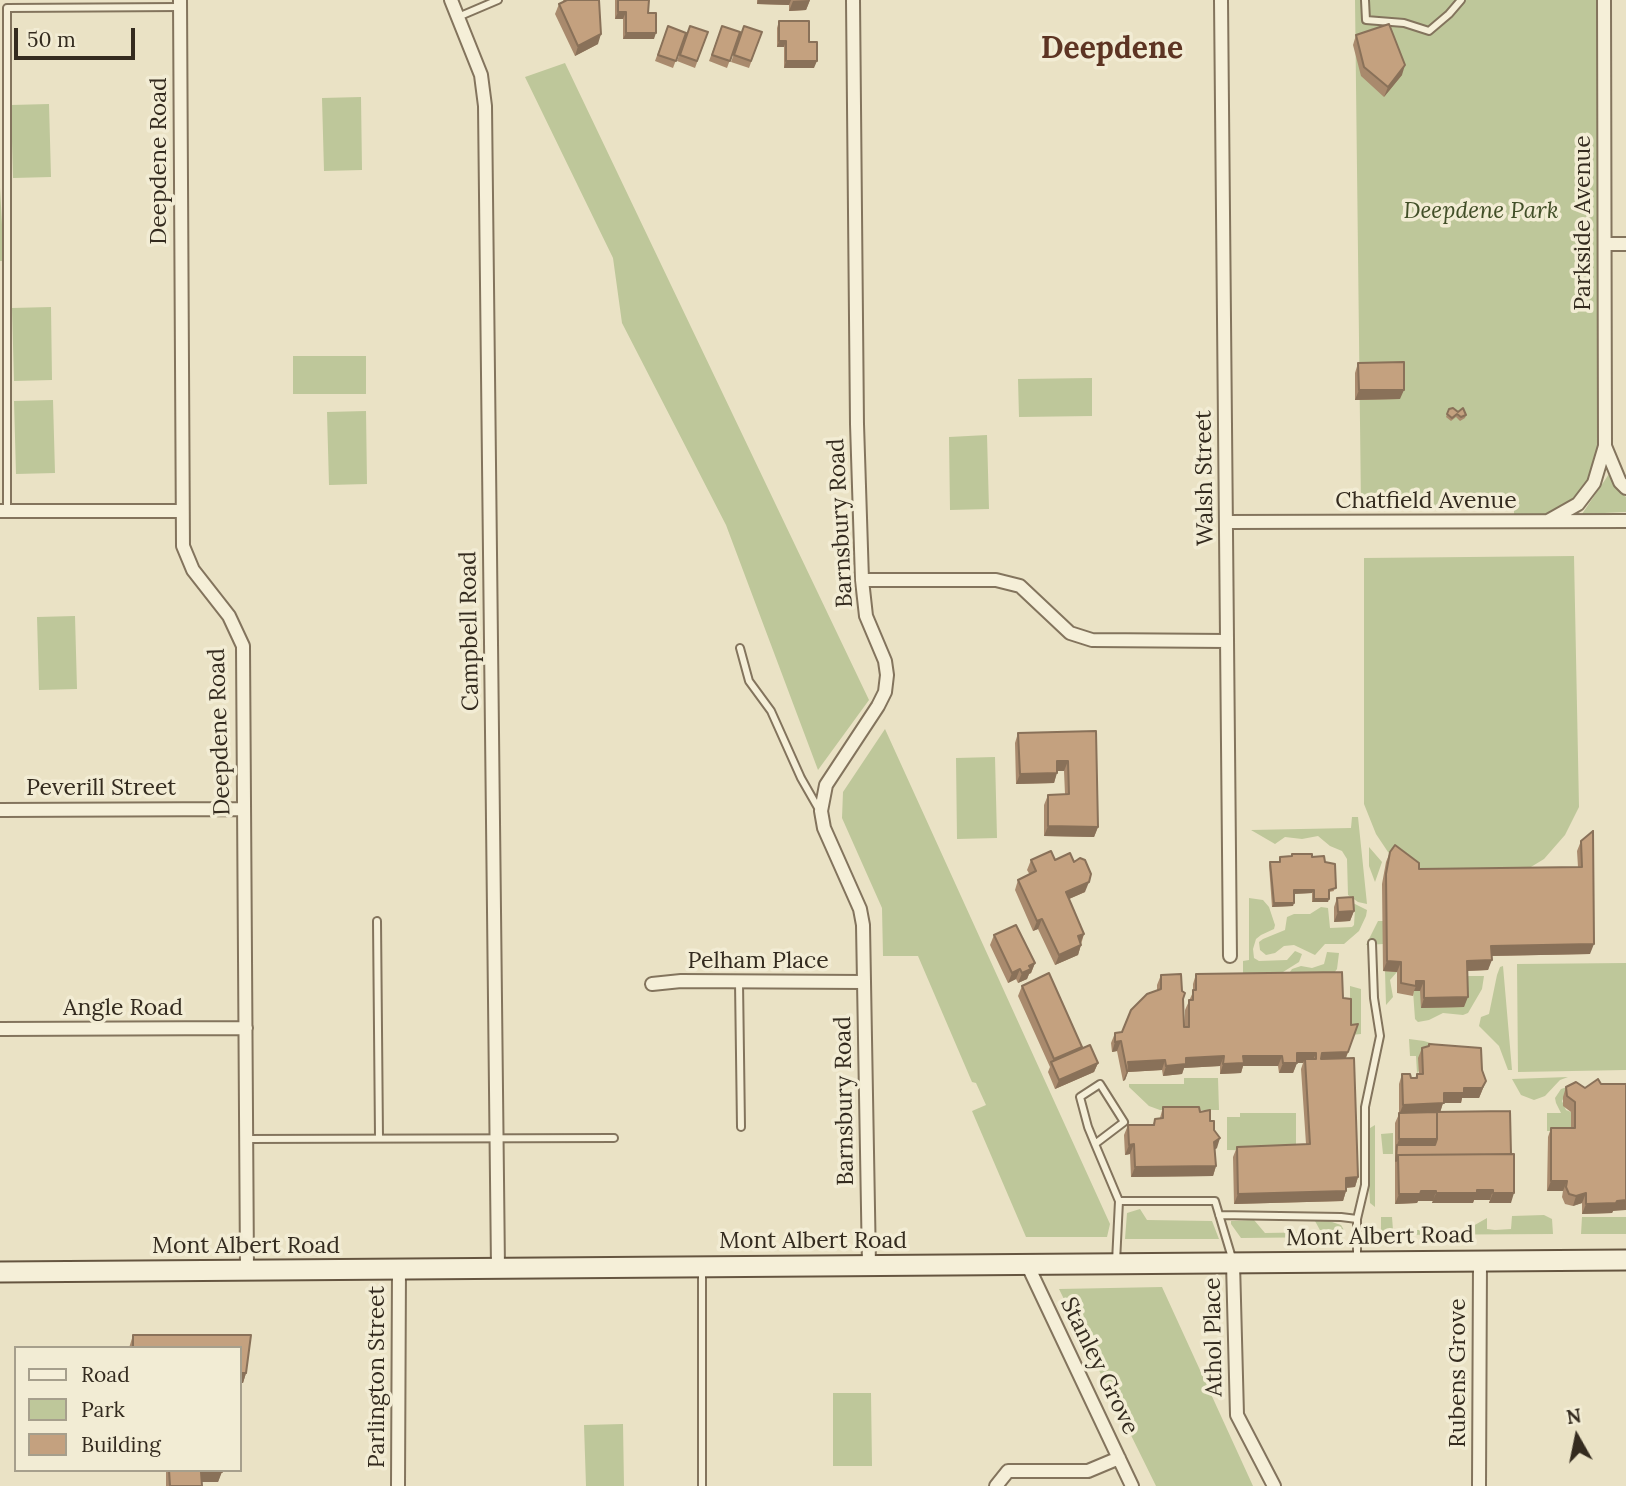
<!DOCTYPE html>
<html>
<head>
<meta charset="utf-8">
<style>
	body { margin:0 }
	#map { position:relative; width:1626px; height:1486px; overflow:hidden; background:#eae2c5; font-family:Lora,serif }
	canvas { display:block }
	.legend { position:absolute; left:14px; top:1346px; width:228px; height:126px; box-sizing:border-box; background:#f2ecd4; border:2px solid #a69f8c; margin:0; padding:9px 12px; list-style:none; font-size:21px; color:#342b1f }
	.legend li { display:flex; align-items:center; gap:14px; height:35px }
	.legend b { width:35px; border:2px solid #a69f8c }
	.north { position:absolute; left:1542px; top:1402px; width:70px; height:70px; -webkit-text-stroke:5px #f2ecd4; paint-order:stroke; rotate:351deg; font-size:19px; font-weight:700; line-height:28px; text-align:center; color:#342b1f }
	.north::after { content:''; display:block; margin:auto; width:24px; height:32px; background:#342b1f; clip-path:polygon(50% 0,100% 100%,50% 72%,0 100%) }
	.scale { position:absolute; left:14px; top:28px; width:121px; height:32px; box-sizing:border-box; border:4px solid #342b1f; border-top:0; padding-left:9px; font-size:21px; line-height:24px; white-space:nowrap; color:#342b1f; -webkit-text-stroke:5px #f2ecd4; paint-order:stroke }
</style>
</head>
<body>
<div id="map">
<canvas width="1626" height="1486"></canvas>
<ul class="legend">
<li><b style="height:9px;background:#f5efd8"></b>Road</li>
<li><b style="height:19px;background:#bec79a"></b>Park</li>
<li><b style="height:19px;background:#c4a17f"></b>Building</li>
</ul>
<div class="north">N</div>
<div class="scale">50 m</div>
</div>
<script>
const context = document.querySelector('canvas').getContext('2d');
context.lineJoin = 'round';
function paint(path, color) { context.fillStyle = color; context.fill(path, 'evenodd'); }
const shape = rows => new Path2D(rows.map(r => 'M' + r).join(''));
function stroke(path, color, width, dash) { context.strokeStyle = color; context.lineWidth = width; context.lineCap = dash ? 'butt' : 'round'; context.setLineDash(dash || []); context.stroke(path); }
function drawText(font, color, halo, rows, align = 'center') {
  context.font = font + ' Lora,serif'; context.lineWidth = 7; context.setLineDash([]); context.textBaseline = 'middle'; context.strokeStyle = halo; context.fillStyle = color; for (const [text, x, y, turn = 0] of rows) {
    context.save(); context.translate(x, y); context.rotate((+turn || 0) * Math.PI / 180); context.textAlign = isNaN(turn) ? turn : align; if (halo) context.strokeText(text, 0, 0); context.fillText(text, 0, 0); context.restore();
  }
}
const green = shape([
	[1355,0,1604,0,1605,446,1578,504,1545,523,1514,523,1514,509,1361,507],
	[565,63,869,700,818,770,726,525,622,323,613,258,525,77],
	[361,97,362,170,324,171,322,98],
	[49,104,51,177,13,178,11,105],
	[0,188,4,261,0,261],
	[51,307,52,380,14,381,12,308],
	[293,356,366,356,366,394,293,394],
	[1092,378,1092,416,1019,417,1018,379],
	[53,400,55,473,16,474,14,401],
	[366,411,367,484,329,485,327,412],
	[987,435,989,509,950,510,949,437],
	[1609,474,1618,490,1626,497,1626,512,1582,514],
	[1574,556,1579,807,1565,835,1544,859,1526,870,1419,871,1388,852,1376,834,1364,804,1364,558],
	[75,616,77,689,39,690,37,617],
	[885,729,1110,1224,1107,1237,1026,1237,972,1111,986,1105,976,1083,972,1082,918,956,883,956,882,908,842,818,843,792],
	[995,757,997,838,957,839,956,758],
	[1352,817,1358,817,1367,904,1358,902,1348,895,1347,859,1342,851,1330,846,1318,836,1302,839,1285,837,1275,844,1251,830,1351,828],
	[1369,847,1382,862,1375,882,1369,866],
	[1249,898,1263,900,1269,907,1275,925,1274,929,1261,935,1256,939,1253,949,1254,958,1259,961,1287,960,1295,951,1302,954,1299,962,1283,972,1275,972,1271,976,1243,976,1243,961,1249,960],
	[1353,903,1367,910,1366,916,1359,931,1344,944,1325,944,1315,955,1294,945,1284,946,1275,953,1266,955,1260,950,1259,942,1263,939,1285,930,1287,917,1294,914,1310,914,1321,907,1328,908,1330,928,1352,927,1354,925,1355,909,1351,906],
	[1378,921,1383,921,1383,944,1366,945],
	[1327,952,1339,953,1337,969,1334,973,1288,975,1292,969,1301,966,1312,968,1324,964],
	[1626,963,1626,1070,1518,1072,1517,964],
	[1503,966,1512,1070,1508,1070,1499,1046,1479,1026,1481,1017,1489,1014,1497,975,1500,967],
	[1385,971,1397,972,1390,980,1393,997,1386,1005],
	[1464,976,1484,976,1482,989,1468,1013,1463,1015,1443,1013,1429,1020,1418,1022,1415,1019,1413,991,1420,991],
	[1350,986,1361,989,1361,1034,1350,1035],
	[1409,1039,1424,1041,1444,1047,1417,1073,1416,1056,1410,1056],
	[1568,1077,1560,1080,1545,1096,1534,1100,1521,1095,1512,1079],
	[1184,1078,1218,1078,1219,1110,1160,1110,1149,1106,1129,1087,1129,1084,1184,1084],
	[1570,1086,1562,1101,1566,1110,1571,1112,1571,1131,1547,1131,1547,1113,1561,1113,1556,1103,1555,1098,1561,1089],
	[1240,1113,1296,1113,1296,1151,1227,1150,1227,1117,1240,1117],
	[1375,1125,1375,1207,1370,1203,1369,1185,1370,1128],
	[1393,1133,1393,1154,1383,1154,1381,1134],
	[1140,1209,1147,1220,1212,1221,1219,1239,1125,1239,1127,1213],
	[1544,1215,1552,1219,1553,1234,1381,1235,1381,1217,1392,1217,1393,1230,1466,1230,1487,1218,1487,1229,1495,1230,1511,1229,1512,1216],
	[1582,1217,1626,1217,1626,1234,1581,1234],
	[1254,1220,1265,1233,1321,1232,1315,1221,1326,1220,1341,1225,1345,1232,1339,1237,1241,1238,1231,1224,1231,1221],
	[1162,1287,1253,1486,1156,1486,1059,1289],
	[833,1393,871,1393,872,1466,833,1466],
	[623,1424,624,1486,586,1486,584,1425]
]);
const service = shape([
	[1365,0,1366,20,1404,23,1429,31,1449,14,1461,0],
	[458,17,498,0],
	[7,511,7,8,180,7],
	[740,648,749,681,771,711,801,778,821,813],
	[377,921,379,1138],
	[739,982,741,1127],
	[246,1139,614,1138],
	[1095,1144,1124,1122,1100,1084,1080,1097,1088,1127,1095,1144,1119,1201,1116,1262],
	[1119,1201,1215,1201,1232,1258],
	[1219,1215,1341,1217,1357,1219],
	[1357,1261,1357,1219,1365,1185,1365,1107,1380,1036,1374,998,1372,943],
	[702,1269,702,1486]
]);
const minor = shape([
	[180,0,183,546,193,570,229,616,243,646,247,1270],
	[451,0,481,75,485,106,498,1268],
	[853,0,857,424,862,580,866,616,885,661,887,675,885,692,878,706,826,785,821,811,824,828,860,909,863,925,869,1265],
	[1221,0,1230,956],
	[1604,0,1605,446],
	[1605,244,1626,244],
	[0,511,182,511],
	[1548,521,1578,504,1594,483,1605,446,1620,482,1626,488],
	[1226,522,1626,521],
	[862,580,996,580,1020,586,1070,633,1092,640,1227,641],
	[0,810,244,809],
	[652,984,681,981,864,982],
	[0,1029,246,1028],
	[1233,1263,1237,1415,1274,1486],
	[1027,1264,1132,1486],
	[398,1486,399,1269],
	[996,1486,1008,1471,1088,1471,1119,1458],
	[1479,1486,1480,1261]
]);
const secondary = shape([
	[0,1272,1626,1260]
]);
const wall = shape([
	[563,0,599,0,598,44,575,56,555,14,559,4,564,2],
	[615,0,649,0,648,13,654,39,623,39,623,19,615,19],
	[757,0,810,0,806,10,789,11,789,5,757,4],
	[779,21,809,42,814,68,784,68,784,47,777,47,777,28],
	[668,26,686,33,673,68,655,61],
	[690,26,708,32,695,68,677,61],
	[722,26,740,32,727,68,709,61],
	[744,26,762,32,749,68,731,62],
	[1356,35,1402,75,1384,97,1361,76,1353,45],
	[1358,363,1400,399,1355,400,1355,373],
	[1449,409,1466,415,1465,418,1460,421,1456,417,1451,421,1446,417],
	[1096,731,1098,827,1094,837,1044,836,1044,805,1048,795,1065,794,1064,771,1057,771,1054,783,1016,784,1015,743,1018,733],
	[1581,841,1590,954,1492,956,1488,970,1467,971,1464,1007,1421,1008,1420,991,1414,991,1413,996,1397,993,1397,972,1383,971,1382,884,1386,862,1390,852,1419,869,1578,867,1577,851],
	[1280,857,1312,857,1325,862,1334,891,1329,892,1328,902,1312,902,1312,893,1294,894,1293,906,1272,907,1269,865,1270,862,1279,862],
	[1031,860,1055,860,1085,892,1069,899,1084,934,1078,955,1055,965,1038,929,1033,931,1015,890,1018,880,1030,875,1027,870],
	[1337,898,1354,911,1350,921,1334,922,1334,907],
	[994,935,1035,963,1031,973,1029,974,1027,979,1018,983,1016,979,1008,983,990,945],
	[1196,974,1343,998,1351,1025,1358,1024,1346,1058,1358,1177,1355,1187,1346,1188,1346,1191,1343,1201,1234,1204,1233,1157,1237,1147,1306,1144,1301,1069,1303,1063,1297,1063,1293,1073,1279,1073,1278,1066,1243,1066,1241,1073,1220,1074,1220,1066,1184,1068,1182,1074,1163,1076,1162,1070,1128,1072,1125,1080,1123,1081,1117,1051,1112,1052,1111,1043,1115,1033,1122,1032,1157,990,1157,985,1161,975,1185,993,1183,1000,1185,1027,1185,1010,1193,992,1193,984],
	[1022,986,1081,1049,1098,1063,1094,1072,1055,1089,1048,1072,1050,1067,1018,996],
	[1429,1044,1482,1070,1486,1081,1479,1098,1462,1098,1461,1103,1443,1103,1440,1112,1511,1203,1489,1203,1490,1200,1474,1200,1473,1203,1432,1203,1433,1201,1418,1201,1417,1203,1395,1204,1395,1123,1399,1114,1399,1084,1402,1074,1411,1078,1415,1078,1417,1074,1419,1074,1418,1058,1422,1048,1428,1047],
	[1601,1084,1613,1211,1612,1213,1582,1214,1582,1203,1573,1206,1565,1204,1562,1197,1563,1191,1547,1191,1548,1137,1551,1128,1571,1128,1571,1112,1563,1106,1563,1097,1566,1087,1585,1088],
	[1163,1107,1200,1112,1210,1121,1214,1130,1217,1148,1215,1149,1216,1166,1213,1176,1131,1177,1130,1154,1125,1155,1124,1135,1128,1125,1153,1125,1155,1119,1160,1118],
	[133,1335,251,1335,246,1373,243,1383,240,1383,240,1348,129,1348],
	[166,1470,222,1470,218,1482,202,1482,202,1486,166,1486]
]);
const shadedWall = shape([
	[758,0,791,0,789,5,757,4],
	[810,0,806,10,789,11,793,1],
	[618,12,626,12,623,19,615,19],
	[626,33,656,33,654,39,623,39],
	[601,34,598,44,575,56,578,46],
	[779,41,786,41,784,47,777,47],
	[786,61,817,61,814,68,784,68],
	[1405,65,1402,75,1384,97,1388,87],
	[1359,390,1404,390,1400,399,1355,400],
	[1057,761,1068,761,1064,771,1053,771],
	[1057,773,1054,783,1016,784,1020,774],
	[1048,826,1098,827,1094,837,1044,836],
	[1089,882,1085,892,1062,902,1066,892],
	[1294,890,1314,890,1312,893,1292,894],
	[1314,899,1329,899,1328,902,1312,902],
	[1274,903,1294,903,1293,906,1272,907],
	[1354,911,1350,921,1334,922,1338,912],
	[1042,919,1038,929,1033,931,1037,921],
	[1084,934,1080,944,1078,936],
	[1594,944,1590,954,1488,956,1491,946],
	[1081,945,1078,955,1055,965,1059,955],
	[1492,960,1488,970,1464,971,1467,961],
	[1387,961,1401,962,1397,972,1383,971],
	[1035,963,1031,973,1029,974,1027,979,1018,983,1022,973,1029,966],
	[1020,969,1016,979,1008,983,1012,973],
	[1416,981,1424,981,1420,991,1414,991,1416,986],
	[1468,997,1464,1007,1421,1008,1424,998],
	[1121,1041,1117,1051,1112,1052,1115,1042],
	[1082,1047,1079,1057,1052,1065,1054,1059],
	[1348,1052,1344,1062,1318,1063,1322,1053],
	[1297,1053,1316,1053,1312,1063,1305,1059,1303,1063,1297,1063,1293,1073,1279,1073,1283,1063],
	[1224,1056,1220,1066,1184,1068,1182,1074,1163,1076,1166,1066,1186,1058],
	[1243,1056,1282,1056,1278,1066,1243,1066,1241,1073,1220,1074,1223,1064],
	[1165,1060,1162,1070,1128,1072,1125,1080,1123,1081,1127,1071,1128,1062],
	[1098,1063,1094,1072,1055,1089,1059,1080],
	[1486,1081,1479,1098,1462,1098,1461,1103,1443,1103,1440,1113,1399,1115,1403,1105],
	[1220,1138,1217,1148,1211,1152,1214,1142],
	[1399,1139,1437,1139,1433,1148,1397,1145],
	[1134,1144,1130,1154,1125,1155,1129,1145],
	[1216,1166,1213,1176,1131,1177,1135,1167],
	[1358,1177,1355,1187,1342,1188,1346,1178],
	[1551,1181,1567,1181,1563,1191,1547,1191],
	[1477,1190,1493,1190,1490,1200,1474,1200,1473,1203,1432,1203,1436,1193],
	[1346,1191,1343,1201,1234,1204,1238,1194],
	[1421,1191,1436,1191,1433,1201,1418,1201,1417,1203,1395,1204,1399,1194],
	[1493,1193,1514,1193,1511,1203,1489,1203],
	[1586,1193,1582,1203,1573,1206,1576,1196],
	[1626,1200,1626,1210,1613,1211,1612,1213,1582,1214,1586,1204],
	[240,1373,246,1373,243,1383,240,1383],
	[201,1472,222,1472,218,1482,198,1482]
]);
const building = shape([
	[567,0,599,0,601,34,578,46,559,4,567,0],
	[618,0,649,0,648,13,656,13,656,33,626,33,626,12,618,12,618,0],
	[779,21,809,21,809,42,817,42,817,61,786,61,786,41,779,41,779,21],
	[1389,24,1405,65,1388,87,1364,67,1356,35,1389,24],
	[668,26,686,33,676,61,658,55,668,26],
	[690,26,708,32,697,61,680,55,690,26],
	[722,26,740,32,730,61,712,55,722,26],
	[744,26,762,32,751,61,734,55,744,26],
	[1404,362,1404,390,1359,390,1358,363,1404,362],
	[1453,408,1458,412,1463,408,1466,415,1461,417,1457,414,1452,418,1447,414,1449,409,1453,408],
	[1096,731,1098,827,1048,826,1048,795,1069,794,1068,761,1057,761,1057,773,1020,774,1018,733,1096,731],
	[1593,831,1594,944,1491,946,1492,960,1467,961,1468,997,1424,998,1424,981,1416,981,1416,986,1401,983,1401,962,1387,961,1386,874,1390,852,1395,845,1419,863,1419,869,1582,867,1581,841,1593,831],
	[1051,851,1055,860,1070,853,1074,862,1080,858,1085,860,1091,874,1089,882,1066,892,1084,934,1078,936,1081,945,1059,955,1042,919,1037,921,1018,880,1036,871,1031,860,1051,851],
	[1292,854,1312,854,1312,857,1324,856,1325,862,1335,864,1336,888,1329,890,1329,899,1314,899,1314,890,1294,890,1294,903,1274,903,1270,862,1280,862,1280,857,1292,856,1292,854],
	[1353,897,1354,911,1338,912,1337,898,1353,897],
	[1016,925,1035,963,1029,966,1031,969,1022,973,1020,969,1012,973,994,935,1016,925],
	[1342,972,1343,998,1351,999,1351,1025,1358,1024,1348,1052,1322,1053,1321,1059,1354,1058,1358,1177,1346,1178,1346,1191,1238,1194,1237,1147,1310,1144,1305,1059,1316,1059,1316,1053,1297,1053,1297,1063,1283,1063,1282,1056,1243,1056,1244,1063,1223,1064,1224,1056,1186,1058,1186,1064,1166,1066,1165,1060,1128,1062,1129,1070,1127,1071,1121,1041,1115,1042,1115,1033,1122,1032,1131,1010,1147,994,1161,989,1161,975,1181,974,1182,991,1185,993,1183,999,1184,1027,1189,1027,1189,1000,1193,1000,1193,990,1196,990,1196,974,1342,972],
	[1049,973,1082,1047,1054,1059,1022,986,1049,973],
	[1429,1044,1481,1048,1482,1070,1486,1081,1482,1088,1464,1088,1464,1093,1444,1093,1444,1103,1403,1105,1402,1074,1410,1074,1411,1078,1417,1078,1417,1074,1423,1074,1422,1048,1429,1046,1429,1044],
	[1090,1045,1098,1063,1059,1080,1051,1062,1090,1045],
	[1598,1079,1601,1084,1626,1084,1626,1200,1617,1201,1616,1203,1586,1204,1586,1193,1576,1196,1569,1194,1566,1187,1567,1181,1551,1181,1551,1128,1575,1128,1575,1102,1567,1096,1566,1087,1576,1082,1585,1088,1598,1079],
	[1163,1107,1199,1107,1200,1112,1210,1110,1210,1121,1214,1121,1214,1130,1220,1138,1214,1142,1216,1166,1135,1167,1134,1144,1129,1145,1128,1125,1154,1125,1155,1119,1163,1118,1163,1107],
	[1510,1111,1511,1154,1398,1155,1396,1161,1397,1145,1435,1145,1437,1139,1437,1112,1434,1112,1510,1111],
	[1437,1112,1437,1139,1399,1139,1399,1113,1437,1112],
	[1514,1154,1514,1193,1493,1193,1493,1190,1477,1190,1477,1193,1436,1193,1436,1191,1421,1191,1420,1194,1399,1194,1398,1155,1514,1154],
	[133,1335,251,1335,246,1373,240,1373,240,1348,133,1348,133,1335],
	[169,1470,222,1470,222,1472,201,1472,202,1486,170,1486,169,1470]
]);
const streetNames = [
	["Deepdene Road",159,161,-90],
	["Parkside Avenue",1583,223,-90],
	["Walsh Street",1205,478,-91],
	["Chatfield Avenue",1426,501],
	["Barnsbury Road",841,523,-93],
	["Campbell Road",470,631,-91],
	["Deepdene Road",220,732,-92],
	["Peverill Street",101,788],
	["Pelham Place",758,961],
	["Angle Road",123,1008],
	["Barnsbury Road",845,1101,-91],
	["Mont Albert Road",1380,1237,-1],
	["Mont Albert Road",813,1241],
	["Mont Albert Road",246,1246],
	["Athol Place",1214,1337,-91],
	["Stanley Grove",1099,1366,64],
	["Rubens Grove",1458,1373,-90],
	["Parlington Street",377,1377,-90]
];
const parkNames = [
	["Deepdene Park",1481,211]
];
const districtNames = [
	["Deepdene",1112,49]
];
paint(green, '#bec79a');
stroke(service, '#83745d', 10);
stroke(minor, '#83745d', 16);
stroke(secondary, '#655540', 23);
stroke(service, '#f5efd8', 6);
stroke(minor, '#f5efd8', 12);
stroke(secondary, '#f5efd8', 19);
paint(wall, '#a98a6d');
paint(shadedWall, '#897159');
paint(building, '#c4a17f');
stroke(building, '#897159', 2);
drawText('23px', '#342b1f', '#f2ecd4', streetNames);
drawText('italic 23px', '#424f28', '#f2ecd4', parkNames);
drawText('bold 30px', '#5d3423', '#f2ecd4', districtNames);
</script>
</body>
</html>
